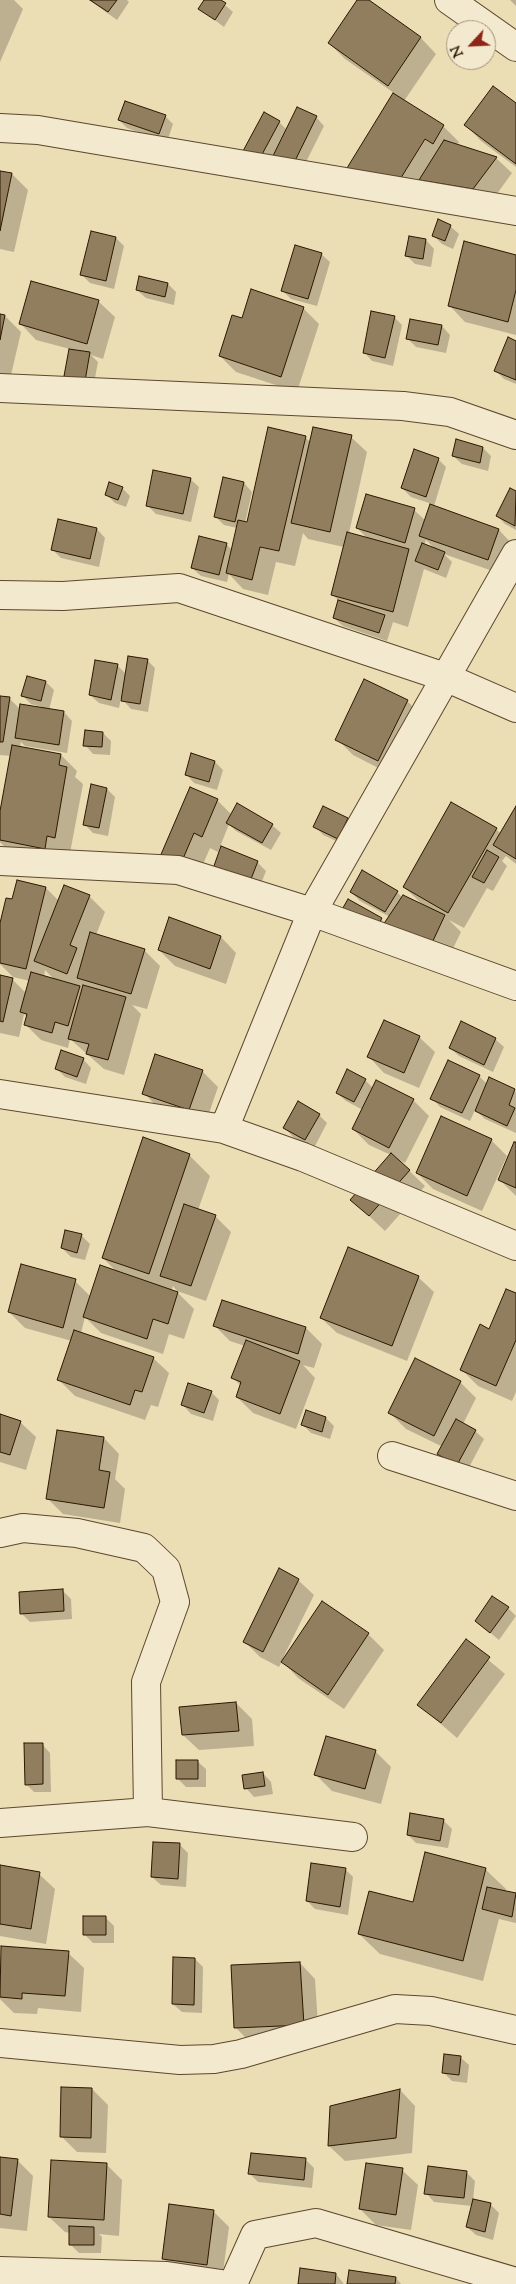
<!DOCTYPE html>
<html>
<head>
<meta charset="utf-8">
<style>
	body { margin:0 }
	#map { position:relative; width:516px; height:2284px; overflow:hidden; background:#ebddb4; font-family:"Sorts Mill Goudy",serif }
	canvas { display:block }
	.north { position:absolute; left:446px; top:20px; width:50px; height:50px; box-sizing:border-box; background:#f2e9ce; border:1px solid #a3957c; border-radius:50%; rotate:245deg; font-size:14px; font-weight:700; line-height:20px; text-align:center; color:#2d1700 }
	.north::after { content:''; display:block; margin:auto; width:18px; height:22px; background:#8f2418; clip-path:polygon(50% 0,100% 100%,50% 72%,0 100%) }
</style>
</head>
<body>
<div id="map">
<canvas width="516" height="2284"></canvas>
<div class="north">N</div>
</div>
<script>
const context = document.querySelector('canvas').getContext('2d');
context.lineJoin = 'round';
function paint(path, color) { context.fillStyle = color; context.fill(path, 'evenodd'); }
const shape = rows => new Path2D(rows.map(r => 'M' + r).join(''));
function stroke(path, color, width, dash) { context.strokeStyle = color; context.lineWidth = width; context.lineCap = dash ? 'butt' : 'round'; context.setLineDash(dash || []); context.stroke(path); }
const shadow = shape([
	[0,0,14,0,23,9,0,62],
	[89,0,127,0,129,2,117,20],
	[205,0,219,0,233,12,224,27,200,9],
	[359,0,367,0,421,38,436,54,404,101,443,126,459,142,457,145,496,158,512,173,489,205,348,168,394,93,345,59,329,43],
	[510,0,516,0,516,6],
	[516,104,516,167,481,141,466,125],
	[165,116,173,124,167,142,127,128,119,120],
	[316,117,324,126,298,178,246,172,279,122,287,130],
	[0,172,12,174,28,190,14,252,0,249],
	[450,226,459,234,453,249,442,244,433,235],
	[92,232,116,238,124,246,114,289,90,283,81,274],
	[426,240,434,249,431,267,415,264,407,256],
	[321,254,330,262,317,306,291,299,282,290],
	[516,256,516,335,465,322,450,306],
	[32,283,99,302,115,317,103,359,91,355,98,362,93,388,74,384,65,376,70,349,36,340,21,324],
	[168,284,176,292,174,305,146,298,137,290],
	[303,308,319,324,297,392,236,372,220,356,243,320],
	[0,315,5,316,21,332,11,375,0,373],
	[394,317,402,325,393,366,372,361,364,352],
	[442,326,450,335,446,353,416,347,408,339],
	[516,342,516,384,504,379,496,371],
	[305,437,310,442,351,437,367,452,349,533,368,539,357,528,414,510,426,521,432,504,411,497,402,488,438,459,446,467,434,506,499,530,514,546,504,575,444,554,452,562,446,578,424,569,408,627,393,622,387,641,343,626,334,618,339,601,332,594,344,547,308,539,303,533,295,566,276,562,268,595,243,589,229,574,227,582,201,576,192,568,226,544,232,550,237,528,224,525,215,516,244,483,252,492,245,523,247,523],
	[426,540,436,550,424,546],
	[483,448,491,456,488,471,462,464,453,456],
	[190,479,199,487,191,522,156,514,147,505],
	[122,488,130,496,126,507,115,503,106,494],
	[511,489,516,492,516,530,505,524,497,516],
	[59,520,97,529,105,538,99,567,61,558,52,549],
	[147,660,155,668,148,712,131,709,121,698,119,708,99,703,90,695,117,665,127,675],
	[46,682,54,690,49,710,64,712,72,721,67,753,25,746,21,742,20,747,61,755,77,771,75,777,83,784,70,853,12,855,0,842,0,818,11,756,0,755,0,697,9,698,21,710,41,709,42,707,31,704,23,696],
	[407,701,423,716,394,776,353,755,337,739],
	[103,733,111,741,110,755,93,754,85,745],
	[192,755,215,762,223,770,217,790,194,783,186,774],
	[107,789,115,797,108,836,93,833,84,824],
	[217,800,232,815,272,825,281,833,271,850,236,831,229,824,218,852,210,848,192,890,174,882,158,866],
	[516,809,516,864,506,856,502,861,507,866,493,891,487,888,464,928,449,920,461,932,441,973,346,928,381,919,386,924,390,917,360,901,351,892,397,892,403,898,422,904,404,887,496,829,501,834],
	[347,819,356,827,347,846,323,835,315,826],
	[257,862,266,871,253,904,218,891],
	[18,882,46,888,59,901,89,896,105,912,96,935,144,950,160,966,147,1009,132,1005,141,1014,124,1075,104,1069,70,1039,68,1048,41,1040,25,1024,27,1017,24,1014,19,1037,0,1033,0,976,12,979,26,993,30,981,13,977,0,964,0,928,13,901],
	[45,970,55,980,44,977],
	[170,919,221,937,236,953,226,984,175,966,159,950],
	[419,1037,435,1052,419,1088,384,1073,369,1057],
	[495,1039,504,1047,493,1072,459,1056,450,1048],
	[83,1059,91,1068,86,1084,65,1077,56,1068],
	[202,1071,218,1087,205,1125,159,1109,144,1093],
	[479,1076,487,1084,489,1079,516,1092,516,1133,485,1119,475,1110,470,1121,440,1107,432,1098],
	[365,1080,374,1089,413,1100,429,1116,405,1163,397,1159,425,1186,385,1231,352,1200,391,1155,369,1145,353,1129,363,1110,346,1101,337,1093],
	[319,1115,327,1123,314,1148,293,1137,285,1128],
	[491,1140,507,1156,482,1211,433,1189,417,1173],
	[516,1144,516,1196,500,1180],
	[189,1155,210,1176,198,1210,215,1216,231,1232,206,1301,177,1291,173,1286,171,1291,178,1293,194,1309,184,1339,169,1334,163,1354,101,1333,85,1317,81,1333,153,1358,169,1373,158,1407,151,1405,145,1420,75,1396,59,1380,72,1341,25,1328,9,1312,75,1281,91,1297,118,1273,103,1258],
	[81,1235,90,1244,85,1260,71,1257,62,1248],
	[418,1277,434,1292,407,1361,337,1333,321,1318],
	[516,1294,516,1392,512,1401,478,1386,462,1370],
	[222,1302,306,1328,322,1344,314,1368,303,1365,315,1378,296,1429,253,1413,237,1397,241,1386,233,1378,245,1346,230,1341,215,1326],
	[460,1382,476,1398,463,1424,475,1431,484,1439,466,1473,447,1463,439,1454,443,1447,406,1429,390,1413],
	[211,1392,219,1400,213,1421,191,1414,183,1405],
	[0,1415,20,1422,36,1437,26,1470,0,1462],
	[326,1418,334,1426,330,1439,311,1433,303,1425],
	[104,1438,119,1454,115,1479,125,1489,120,1523,63,1514,47,1498],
	[298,1580,314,1595,283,1658,368,1634,384,1650,344,1709,298,1678,282,1661,279,1667,260,1657,244,1641],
	[62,1590,71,1599,72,1619,30,1622,22,1614],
	[508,1608,516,1616,499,1640,476,1621],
	[466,1641,505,1674,457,1738,419,1705],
	[236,1703,252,1719,254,1746,199,1750,183,1735],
	[42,1744,50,1753,51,1792,34,1792,26,1784],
	[375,1751,391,1767,381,1804,332,1791,316,1775],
	[197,1761,206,1769,206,1787,186,1787,178,1779],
	[263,1773,271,1782,273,1794,254,1797,246,1788],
	[443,1820,452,1829,448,1848,416,1843,408,1835],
	[179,1844,188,1853,186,1887,161,1885,152,1877],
	[0,1867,39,1874,55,1889,46,1944,0,1936],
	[345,1869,353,1877,348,1915,315,1909,307,1901],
	[485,1869,506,1889,505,1892,516,1895,516,1923,499,1919,483,1981,380,1954,359,1934],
	[105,1917,114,1926,114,1943,93,1943,85,1935],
	[2,1947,68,1953,84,1968,81,2012,38,2008,37,2014,14,2013,0,1999],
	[195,1959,203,1967,202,2013,182,2012,173,2004],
	[300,1963,315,1979,319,2040,251,2043,235,2027],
	[460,2057,469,2065,467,2083,452,2081,443,2072],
	[92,2089,108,2105,106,2153,77,2152,61,2136],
	[400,2090,415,2106,412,2153,345,2161,329,2146],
	[0,2159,17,2160,33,2176,27,2231,0,2228],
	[305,2159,314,2168,312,2188,258,2182,250,2174],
	[106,2164,122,2180,119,2236,99,2234,102,2237,101,2253,79,2253,70,2244,70,2233,65,2232,49,2217],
	[429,2168,467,2173,475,2181,473,2200,490,2204,499,2213,493,2240,476,2235,467,2227,472,2206,434,2202,426,2193],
	[402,2170,418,2185,411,2230,376,2225,360,2209],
	[213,2211,229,2227,222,2280,179,2274,163,2258],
	[350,2271,396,2278,401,2284,348,2284],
	[336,2274,344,2284,299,2284]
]);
const building = shape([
	[90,0,117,0,108,12,90,0],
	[204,0,221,0,226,3,215,20,198,9,204,0],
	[357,0,369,0,421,37,388,86,328,43,357,0],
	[493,86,516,103,516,164,464,125,493,86],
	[393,93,444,125,433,144,425,139,399,181,391,175,382,190,347,168,393,93],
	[125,101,166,115,159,134,118,120,125,101],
	[297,107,317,116,290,171,270,162,297,107],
	[264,112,280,121,252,173,236,164,264,112],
	[444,140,497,157,473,189,419,180,444,140],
	[0,171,12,173,0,231,0,171],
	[438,219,451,225,445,241,432,236,438,219],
	[91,231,116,237,106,281,80,275,91,231],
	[409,236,426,239,423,259,405,256,409,236],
	[464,241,516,255,516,290,508,322,448,306,464,241],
	[295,245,322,253,308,299,281,291,295,245],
	[139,276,168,283,165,297,136,290,139,276],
	[31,281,99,300,87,344,19,324,31,281],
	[251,289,304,307,281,377,219,356,232,315,242,318,251,289],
	[371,311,395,316,385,358,363,353,371,311],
	[0,314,5,315,0,340,0,314],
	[410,319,442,325,438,345,406,339,410,319],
	[508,337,516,341,516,380,494,371,508,337],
	[69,349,90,352,85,381,64,376,69,349],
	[268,427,306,436,279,551,260,547,252,580,226,573,238,520,247,522,268,427],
	[313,427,352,435,330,532,291,523,313,427],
	[456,439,483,447,480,463,452,456,456,439],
	[414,449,439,458,426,497,401,488,414,449],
	[153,470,191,478,183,514,146,506,153,470],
	[223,477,244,482,235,522,214,517,223,477],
	[109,482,123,487,118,500,105,495,109,482],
	[510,488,516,491,515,526,496,516,510,488],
	[366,494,415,508,405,543,356,528,366,494],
	[430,504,499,529,488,560,419,536,430,504],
	[58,519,97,528,90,559,51,550,58,519],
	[347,532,409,549,393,612,331,595,347,532],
	[199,536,227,543,219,575,191,568,199,536],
	[422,543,445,552,438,570,415,561,422,543],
	[338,600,385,615,379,633,333,618,338,600],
	[128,656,148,659,140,704,121,701,128,656],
	[95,660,118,664,111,700,89,695,95,660],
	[27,676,46,681,41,701,21,696,27,676],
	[364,679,408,700,378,761,335,740,364,679],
	[0,696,10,697,3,742,0,742,0,696],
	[20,704,64,711,59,745,15,738,20,704],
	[85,730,103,732,102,747,83,746,85,730],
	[12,745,61,754,59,765,67,767,55,838,47,836,45,849,0,840,0,811,12,745],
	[191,753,215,761,209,782,185,775,191,753],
	[91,784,107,788,99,828,83,825,91,784],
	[190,787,218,799,202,837,194,833,176,875,156,866,190,787],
	[451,802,497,828,448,913,403,887,451,802],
	[237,803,273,824,262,843,226,823,237,803],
	[323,806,348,818,338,839,313,827,323,806],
	[516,806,516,859,493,845,516,806],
	[221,846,258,861,244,897,208,883,221,846],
	[487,850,499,857,484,883,472,877,487,850],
	[362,870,398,891,385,912,350,892,362,870],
	[17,880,46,887,26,969,0,963,0,923,6,898,12,899,17,880],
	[64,885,90,895,70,945,77,948,67,974,34,961,64,885],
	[403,895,445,915,425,958,377,934,403,895],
	[348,899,382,918,370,940,336,920,348,899],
	[169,917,221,936,210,969,158,950,169,917],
	[90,932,145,949,131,994,77,978,90,932],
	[31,972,80,986,68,1026,55,1022,52,1033,24,1025,27,1014,20,1012,31,972],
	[0,975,13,978,3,1022,0,1021,0,975],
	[83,985,126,997,108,1060,86,1054,89,1044,68,1039,83,985],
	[384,1020,420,1036,404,1073,367,1057,384,1020],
	[461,1021,496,1038,484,1065,449,1048,461,1021],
	[61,1050,84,1058,77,1077,55,1069,61,1050],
	[155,1054,203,1070,189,1110,142,1094,155,1054],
	[448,1060,480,1075,462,1113,430,1099,448,1060],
	[347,1069,366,1079,354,1102,336,1093,347,1069],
	[489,1077,515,1089,509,1105,515,1108,507,1126,475,1111,489,1077],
	[376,1080,414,1099,389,1148,352,1129,376,1080],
	[298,1101,320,1114,305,1140,283,1128,298,1101],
	[441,1116,492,1139,467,1196,416,1173,441,1116],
	[143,1137,190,1154,149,1274,102,1258,143,1137],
	[514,1142,516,1142,516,1188,498,1180,514,1142],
	[391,1153,410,1170,369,1216,350,1200,391,1153],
	[184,1204,216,1215,191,1286,160,1276,184,1204],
	[65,1230,82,1234,77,1253,61,1248,65,1230],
	[348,1247,419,1276,392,1346,320,1318,348,1247],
	[21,1264,76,1279,63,1328,8,1312,21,1264],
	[100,1265,178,1292,168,1324,153,1319,147,1339,83,1317,100,1265],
	[506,1289,516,1293,516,1340,496,1386,460,1370,480,1324,489,1329,506,1289],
	[222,1300,306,1327,298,1354,213,1326,222,1300],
	[74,1330,154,1357,142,1392,135,1390,130,1405,57,1380,74,1330],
	[246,1340,300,1361,280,1414,236,1397,241,1382,231,1378,246,1340],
	[415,1358,461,1381,434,1436,388,1413,415,1358],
	[188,1383,212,1391,204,1413,181,1405,188,1383],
	[306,1410,326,1417,322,1432,301,1425,306,1410],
	[0,1414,21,1421,10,1455,0,1452,0,1414],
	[456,1419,476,1430,457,1465,437,1454,456,1419],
	[57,1430,104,1437,99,1470,110,1472,104,1508,46,1499,57,1430],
	[279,1568,299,1579,263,1652,243,1642,279,1568],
	[63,1589,64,1611,20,1614,19,1592,63,1589],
	[492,1596,509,1607,490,1633,475,1621,492,1596],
	[322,1601,369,1633,328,1695,281,1662,322,1601],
	[466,1639,490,1657,441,1723,417,1705,466,1639],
	[236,1702,239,1731,182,1735,179,1707,236,1702],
	[326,1736,376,1750,365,1789,314,1775,326,1736],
	[24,1743,43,1743,43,1784,25,1785,24,1743],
	[176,1760,198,1760,198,1779,176,1779,176,1760],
	[263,1772,265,1786,244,1789,242,1775,263,1772],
	[410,1813,444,1819,440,1841,407,1835,410,1813],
	[153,1842,180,1843,178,1879,151,1877,153,1842],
	[425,1852,486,1868,463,1961,358,1934,369,1891,413,1902,425,1852],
	[311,1863,346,1868,340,1907,306,1901,311,1863],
	[0,1865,40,1872,31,1929,0,1924,0,1865],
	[487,1887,516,1893,512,1917,482,1909,487,1887],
	[83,1916,106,1916,106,1935,83,1935,83,1916],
	[1,1946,69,1951,65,1996,22,1993,22,1999,0,1997,1,1946],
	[173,1957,195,1958,194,2005,172,2004,173,1957],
	[300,1962,304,2025,234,2028,231,1965,300,1962],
	[444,2054,461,2056,459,2075,442,2073,444,2054],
	[61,2087,92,2088,91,2138,60,2137,61,2087],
	[400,2089,396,2138,328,2146,330,2106,400,2089],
	[251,2153,306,2158,304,2180,248,2174,251,2153],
	[0,2157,18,2159,11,2216,0,2214,0,2157],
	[51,2160,107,2163,104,2220,48,2217,51,2160],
	[366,2163,403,2168,396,2215,359,2209,366,2163],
	[428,2166,467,2171,464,2198,424,2194,428,2166],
	[473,2199,491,2203,485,2232,466,2227,473,2199],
	[169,2204,214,2210,207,2265,162,2259,169,2204],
	[69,2226,94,2227,94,2245,69,2245,69,2226],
	[300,2268,336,2273,335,2284,298,2284,300,2268],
	[349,2270,396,2277,395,2284,347,2284,349,2270]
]);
const minor = shape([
	[449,0,516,47],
	[0,128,38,130,516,211],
	[0,388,403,406,450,412,516,435],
	[0,595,63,596,179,588,445,677,516,708],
	[0,861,178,870,312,912,516,986],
	[0,1094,224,1129,303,1157,516,1246],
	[224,1129,312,912,516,554],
	[392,1456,516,1496],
	[0,1533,23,1528,77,1533,144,1548,166,1569,175,1602,146,1682,148,1812],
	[0,1823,148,1812,353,1837],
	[0,2043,180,2060,214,2059,241,2054,395,2009,431,2011,516,2030],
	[0,2271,167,2276,221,2284],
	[233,2284,255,2235,316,2223,516,2282]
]);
paint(shadow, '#0003');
paint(building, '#907e5e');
stroke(building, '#2d1700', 1);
stroke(minor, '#5c482d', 30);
stroke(minor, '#f2e9ce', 28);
</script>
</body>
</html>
